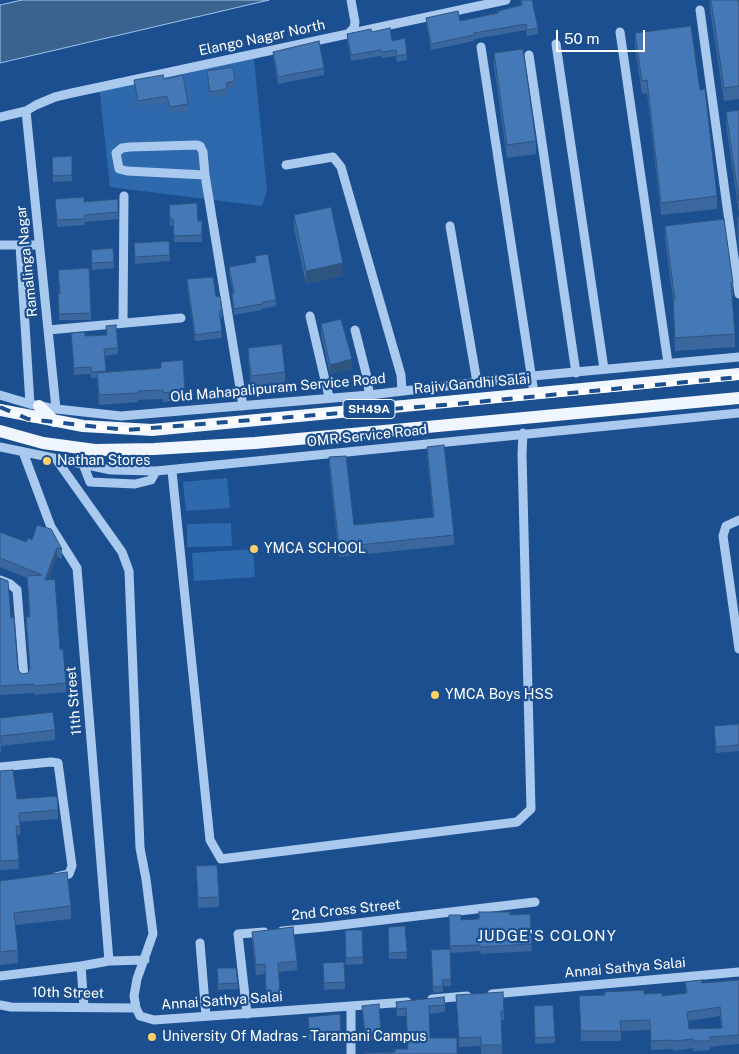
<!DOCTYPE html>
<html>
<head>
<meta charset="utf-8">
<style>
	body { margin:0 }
	#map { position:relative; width:739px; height:1054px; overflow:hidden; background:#1b4f8f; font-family:"Public Sans",sans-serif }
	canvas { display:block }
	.scale { position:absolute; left:556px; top:30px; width:89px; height:22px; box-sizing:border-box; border:2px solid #fff; border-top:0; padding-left:6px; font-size:15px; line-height:18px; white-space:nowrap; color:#fff; -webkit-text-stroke:4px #1b4f8f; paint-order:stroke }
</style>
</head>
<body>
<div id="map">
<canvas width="739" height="1054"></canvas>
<div class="scale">50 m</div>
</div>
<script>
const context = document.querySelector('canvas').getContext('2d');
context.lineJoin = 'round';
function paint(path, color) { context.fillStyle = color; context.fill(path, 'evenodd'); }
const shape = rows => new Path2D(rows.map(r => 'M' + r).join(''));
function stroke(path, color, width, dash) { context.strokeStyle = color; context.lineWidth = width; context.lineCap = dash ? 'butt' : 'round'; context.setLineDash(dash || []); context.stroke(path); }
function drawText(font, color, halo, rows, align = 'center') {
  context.font = font + ' "Public Sans",sans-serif'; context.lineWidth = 4.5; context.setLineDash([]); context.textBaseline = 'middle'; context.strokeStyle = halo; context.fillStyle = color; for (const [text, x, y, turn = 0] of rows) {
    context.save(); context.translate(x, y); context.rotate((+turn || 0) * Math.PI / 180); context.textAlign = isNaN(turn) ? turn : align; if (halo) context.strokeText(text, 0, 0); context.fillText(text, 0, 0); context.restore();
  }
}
const green = shape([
	[253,49,267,191,262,206,110,187,99,85],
	[227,478,230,508,186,511,183,482],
	[231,523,232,546,187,547,187,524],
	[253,549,255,577,194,581,192,553]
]);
const water = shape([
	[22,0,269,0,0,63,0,5,22,0]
]);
const minor = shape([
	[700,10,739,294],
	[350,32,354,28,355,22,351,0],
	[620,32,668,363],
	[556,44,604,369],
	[481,47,534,393],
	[529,55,576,373],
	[26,111,56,409],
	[0,117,26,111,36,105,55,97,72,93,506,0],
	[286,165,333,157,341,167,401,375,402,391],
	[205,175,203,152,200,146,197,145,130,147,122,148,116,153,119,169,127,171,205,175,243,406],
	[450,226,477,382],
	[0,245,39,245],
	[20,245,30,404],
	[310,316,329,397],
	[123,323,124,196],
	[48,330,181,318],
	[355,330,368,381,369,395],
	[0,395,30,404,56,409,121,416,369,395,532,376,739,357],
	[0,447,111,470,156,471,739,413],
	[23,452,51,527,77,568,109,961],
	[56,459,122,552,129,571,140,848,146,879,153,934,137,979,134,996,136,1008,140,1016,154,1020,407,1002],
	[83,464,90,482,135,484,151,480,156,471],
	[172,471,210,840,221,859,517,822,531,809,522,454,523,433],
	[739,520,726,526,723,536,739,649],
	[0,580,10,584,17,590,24,678],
	[0,767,51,762,58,763,72,866,69,874,56,877],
	[282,931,324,927,535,902],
	[200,943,206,1016],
	[81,966,84,1007],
	[0,976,81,966,109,961,145,960],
	[492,994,739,972],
	[432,999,467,996],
	[0,1005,11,1007,136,1008],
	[351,1007,351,1054],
	[247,1014,238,934,264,932]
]);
const major = shape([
	[39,406,54,421],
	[0,410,83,426,152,430,739,374],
	[0,431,43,443,95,450,154,449,255,443,739,398]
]);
const rail = shape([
	[0,407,28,419,126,430,455,404,739,377]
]);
const wall = shape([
	[520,0,532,0,538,28,538,34,527,36,526,30,474,39,474,41,431,50,426,23,426,18,460,21,498,13,521,5],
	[710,0,738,0,739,5,739,99,724,101,710,9],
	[372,32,392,41,407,54,407,60,397,62,396,56,382,58,381,56,351,61,347,40,347,34],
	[635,33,700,90,717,196,717,209,661,215,647,93,642,94,635,46],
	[273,52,324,68,324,75,278,84,273,58],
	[494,53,536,141,536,154,507,158,494,66],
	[207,71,235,81,235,87,227,88,227,95,210,97,207,77],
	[164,79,188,104,188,111,170,114,167,102,138,107,134,87,134,80],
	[739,110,739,214,726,125,726,112],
	[72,156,72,181,53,182,52,157],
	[55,199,84,202,118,199,118,219,85,222,85,225,57,227],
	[169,205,198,221,202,221,202,242,174,242,173,226,170,226],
	[294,215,343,276,306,284,294,228],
	[739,217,739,248,737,230,737,218],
	[665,226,733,283,733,295,732,296,735,334,735,347,675,351,673,313,673,300,665,239],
	[134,243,170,255,170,261,135,264],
	[91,250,114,262,114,268,92,270],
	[255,256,276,300,276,306,262,309,262,310,234,315,232,300,232,294,233,293,229,273,229,267,255,262],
	[58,270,91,313,91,320,59,320,58,294,59,294],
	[187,279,216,297,222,311,222,318,220,318,222,338,195,341,187,286],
	[321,324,352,369,330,374,321,334],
	[106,326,118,348,118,354,105,356,106,372,161,368,161,362,185,391,185,400,163,402,163,399,138,400,138,402,99,405,97,378,91,378,91,374,74,375,71,333,85,336,106,335],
	[248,348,285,372,285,382,251,386,248,357],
	[427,447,454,535,454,545,339,557,329,467,329,457,354,525,433,517,427,456],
	[0,532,26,542,28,538,62,549,62,559,57,557,49,579,60,649,66,683,66,692,34,695,34,693,0,695,0,578,11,618,18,670,22,674,28,673,30,670,26,626,26,617,29,617,27,578,0,567],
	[0,718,55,730,55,740,1,746,1,753,0,753],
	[739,724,739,751,716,753,714,726],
	[0,771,17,799,58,810,58,819,20,822,20,835,17,835,19,869,0,870],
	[196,866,219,897,219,907,198,908],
	[0,881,71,906,71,919,15,925,18,950,18,963,0,965],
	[530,914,532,951,481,954,480,951,450,953,449,915,461,920,479,919,510,915],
	[405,926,407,959,389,959,388,927],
	[345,930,363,957,363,964,346,965],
	[252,932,297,961,297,970,279,972,280,1002,266,1003,265,974,256,975,252,941],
	[431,957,451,979,451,986,443,986,443,992,433,993],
	[217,968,238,983,238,989,218,990],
	[323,970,345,982,345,989,324,990],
	[739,980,739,1044,710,1047,710,1050,693,1051,693,1048,674,1051,673,1049,651,1050,650,1030,621,1031,621,1041,581,1041,579,996,644,994,662,996,686,994,685,982,702,983],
	[720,1016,721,1028,689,1029,688,1021],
	[456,995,504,1011,504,1020,502,1020,502,1054,481,1054,481,1046,459,1047],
	[396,1002,445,1005,445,1012,429,1014,430,1038,457,1054,395,1052,408,1049,406,1016,397,1016],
	[362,1006,381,1032,381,1039,365,1040],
	[534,1013,555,1037,555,1043,535,1044],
	[308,1017,341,1031,341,1037,309,1040]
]);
const shadedWall = shape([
	[343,263,343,276,306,284,306,271],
	[352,359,352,369,330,374,330,365],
	[57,548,57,557,45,589,45,580]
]);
const building = shape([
	[521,0,532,0,538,28,527,30,526,24,474,33,474,35,431,44,426,18,458,11,460,21,498,13,498,11,522,5,521,0],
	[711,0,738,0,739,5,739,86,724,88,711,0],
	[691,26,700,90,705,89,717,196,661,203,647,80,642,81,635,33,691,26],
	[390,28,392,41,405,38,407,54,397,56,396,50,382,52,381,50,351,55,347,34,371,29,372,32,390,28],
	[319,41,324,68,278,77,273,52,319,41],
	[523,49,536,141,507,145,494,53,523,49],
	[233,67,235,81,226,83,227,89,210,92,207,71,233,67],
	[163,75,164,79,183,75,188,104,170,107,167,96,138,101,134,80,163,75],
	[739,110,739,201,726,112,739,110],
	[72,156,72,175,53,176,52,157,72,156],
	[84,197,84,202,118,199,118,212,85,215,85,219,57,220,55,199,84,197],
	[197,203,198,221,202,221,202,235,174,236,173,219,170,219,169,205,197,203],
	[331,207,343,263,306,271,294,215,331,207],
	[739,217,739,235,737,218,739,217],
	[724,219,733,283,731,283,735,334,675,338,673,300,675,300,665,226,724,219],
	[169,241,170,255,135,257,134,243,169,241],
	[113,248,114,262,92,263,91,250,113,248],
	[268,254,276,300,262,302,262,304,234,309,232,294,234,293,229,267,256,262,255,256,268,254],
	[89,268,91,313,59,314,58,294,60,294,58,270,89,268],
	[213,277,216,297,220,296,222,311,219,311,222,331,195,335,187,279,213,277],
	[341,319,352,359,330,365,321,324,341,319],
	[116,325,118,348,104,349,106,371,91,372,91,367,74,368,71,333,85,332,85,336,107,335,106,326,116,325],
	[282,344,285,372,251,376,248,348,282,344],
	[183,360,185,391,163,393,163,390,138,391,138,393,99,395,97,373,161,368,161,362,183,360],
	[444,445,454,535,339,547,329,457,346,456,354,525,434,517,427,447,444,445],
	[37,525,51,529,62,549,57,548,45,580,55,579,60,649,63,649,66,683,34,686,34,684,0,686,0,578,8,581,11,618,14,617,18,670,22,674,28,673,30,668,26,617,30,617,27,576,42,575,0,558,0,532,26,542,28,538,32,540,37,525],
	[53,712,55,730,1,736,1,743,0,743,0,718,53,712],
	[739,724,739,745,716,747,714,726,739,724],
	[13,770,17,799,57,796,58,810,19,813,20,826,16,826,19,860,0,861,0,771,13,770],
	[217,865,219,897,198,898,196,866,217,865],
	[67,872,71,906,14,913,18,950,0,952,0,881,67,872],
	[479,912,510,912,510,915,530,914,532,944,481,947,480,945,450,946,449,915,461,915,461,920,479,919,479,912],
	[405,926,407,952,389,953,388,927,405,926],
	[293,927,297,961,278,963,280,993,266,994,265,964,256,965,252,932,293,927],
	[345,930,362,930,363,957,346,958,345,930],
	[450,949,451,979,442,980,443,986,433,987,431,950,450,949],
	[344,962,345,982,324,983,323,963,344,962],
	[217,968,236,968,238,983,218,984,217,968],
	[702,980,702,983,739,980,739,1035,710,1037,710,1041,693,1041,693,1039,674,1041,673,1040,651,1041,650,1020,620,1021,621,1031,581,1031,579,996,605,995,604,992,644,990,644,994,662,993,662,996,687,993,685,982,702,980],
	[720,1007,722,1028,689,1029,687,1012,720,1007],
	[503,992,504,1011,501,1011,502,1045,481,1045,481,1037,459,1038,456,995,503,992],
	[444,997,445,1005,429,1006,430,1038,457,1038,457,1054,364,1054,364,1053,395,1052,395,1049,408,1049,406,1008,397,1009,396,1002,444,997],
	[379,1004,381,1032,365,1034,362,1006,379,1004],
	[553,1005,555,1037,535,1038,534,1006,553,1005],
	[340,1014,341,1031,309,1034,308,1017,340,1014]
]);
const markers = [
	[47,461,5,"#ffd166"],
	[254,549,5,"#ffd166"],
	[435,695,5,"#ffd166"],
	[152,1037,5,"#ffd166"]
];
const shields = [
	[369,409,52]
];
const shieldNames = [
	["SH49A",369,409]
];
const streetNames = [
	["Elango Nagar North",262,38,-12],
	["Ramalinga Nagar",27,261,-96],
	["Rajiv Gandhi Salai",472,384,-5],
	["Old Mahapalipuram Service Road",278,388,-5],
	["OMR Service Road",367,436,-6],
	["11th Street",74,701,-95],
	["2nd Cross Street",346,910,-6],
	["Annai Sathya Salai",625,968,-5],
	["10th Street",68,993,1],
	["Annai Sathya Salai",222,1001,-4]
];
const poiNames = [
	["Nathan Stores",57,461],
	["YMCA SCHOOL",264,549],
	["YMCA Boys HSS",445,695],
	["University Of Madras - Taramani Campus",162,1037]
];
const neighbourhoodNames = [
	["JUDGE'S COLONY",547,936]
];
paint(green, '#2e69ad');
paint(water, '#3c6290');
stroke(water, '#9cc4f0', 1);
stroke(minor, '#a9c9ee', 9);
stroke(major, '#f0f6ff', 12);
stroke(rail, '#fff', 5.5);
stroke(rail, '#1b4f8f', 4, [11]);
paint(wall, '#3a679d');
paint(shadedWall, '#305480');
paint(building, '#4478b7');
stroke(building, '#305480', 1);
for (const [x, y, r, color] of markers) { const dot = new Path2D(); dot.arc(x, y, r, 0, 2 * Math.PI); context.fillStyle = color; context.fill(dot); stroke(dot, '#1b4f8f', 2); }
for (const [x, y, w] of shields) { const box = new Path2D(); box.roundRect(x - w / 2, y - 9.5, w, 19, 4); context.fillStyle = '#1b4f8f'; context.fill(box); stroke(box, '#fff', 1); }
drawText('bold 12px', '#fff', null, shieldNames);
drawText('14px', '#fff', '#1b4f8f', streetNames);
drawText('14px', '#fff', '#1b4f8f', poiNames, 'left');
context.letterSpacing = '1px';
drawText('15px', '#fff', '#1b4f8f', neighbourhoodNames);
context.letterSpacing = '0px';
</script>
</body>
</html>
